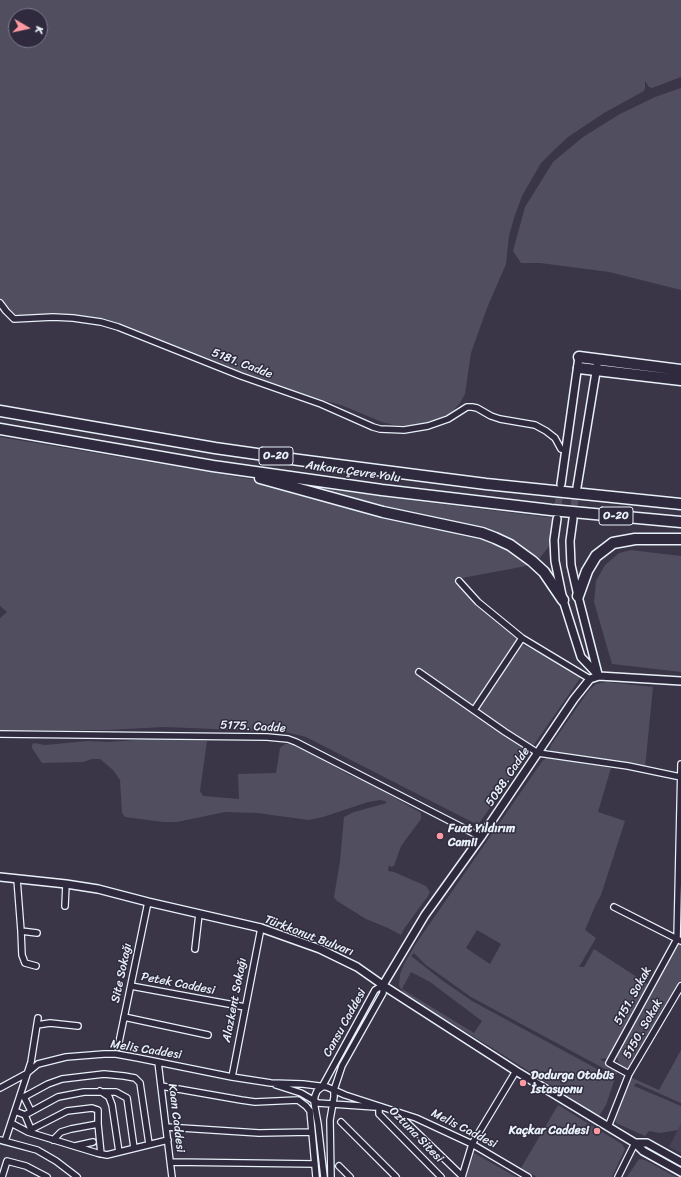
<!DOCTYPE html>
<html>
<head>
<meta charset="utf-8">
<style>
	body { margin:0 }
	#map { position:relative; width:681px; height:1177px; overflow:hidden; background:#3a3648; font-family:Sriracha,sans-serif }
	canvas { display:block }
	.north { position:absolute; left:8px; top:8px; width:40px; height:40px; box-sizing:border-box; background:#2f2a3d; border:1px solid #797a88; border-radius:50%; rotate:99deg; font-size:11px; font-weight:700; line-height:16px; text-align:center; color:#e8f1f8 }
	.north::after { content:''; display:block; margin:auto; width:14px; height:18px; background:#ff9aa2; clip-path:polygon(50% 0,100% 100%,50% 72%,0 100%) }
</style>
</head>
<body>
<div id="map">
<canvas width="681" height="1177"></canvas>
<div class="north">K</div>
</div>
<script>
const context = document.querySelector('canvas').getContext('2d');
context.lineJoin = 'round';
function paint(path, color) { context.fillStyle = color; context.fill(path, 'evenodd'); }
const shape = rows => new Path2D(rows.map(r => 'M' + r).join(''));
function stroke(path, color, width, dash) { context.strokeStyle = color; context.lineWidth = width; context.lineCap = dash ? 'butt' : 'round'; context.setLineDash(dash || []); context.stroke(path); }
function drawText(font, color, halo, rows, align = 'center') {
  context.font = font + ' Sriracha,sans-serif'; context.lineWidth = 3; context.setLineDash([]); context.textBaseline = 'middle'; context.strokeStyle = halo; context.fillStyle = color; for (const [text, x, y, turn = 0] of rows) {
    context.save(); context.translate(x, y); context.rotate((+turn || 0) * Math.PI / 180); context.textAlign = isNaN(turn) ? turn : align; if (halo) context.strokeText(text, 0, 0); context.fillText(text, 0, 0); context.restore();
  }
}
const built = shape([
	[681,1124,681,1153,669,1147]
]);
const green = shape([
	[0,0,681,0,681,77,652,88,649,87,645,81,645,88,644,91,604,113,568,137,551,153,541,163,522,196,514,218,509,236,506,264,487,308,471,353,465,394,460,403,452,412,443,418,412,426,394,425,382,422,341,405,285,390,96,321,23,317,8,311,3,302,0,300],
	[16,16,40,16,40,40,16,40],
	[681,88,681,290,609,272,540,263,521,263,513,251,525,207,553,162,583,137,620,114,655,97],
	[0,437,244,478,425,502,554,518,550,545,539,559,526,566,457,579,460,585,523,645,565,665,580,674,581,677,478,825,306,737,286,732,165,727,107,730,0,730,0,618,7,612,0,606],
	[631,550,681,556,681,672,612,664,594,602,596,581,605,565,619,553],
	[607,682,653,687,645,768,549,753,551,745,589,690,596,684],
	[150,739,207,741,200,791,203,796,239,799,238,774,276,773,280,748,285,744,289,744,299,746,351,776,359,778,381,790,421,813,421,819,401,846,394,866,391,867,389,865,388,871,394,872,426,886,430,892,428,896,404,929,401,935,388,928,366,919,337,901,334,897,340,861,344,817,354,812,387,803,385,801,380,800,368,802,323,817,309,820,257,813,225,812,177,822,163,822,125,817,122,813,120,780,113,770,100,759,92,759,83,762,42,763,32,748,32,745,34,743,45,745,88,741,109,742],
	[548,757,611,768,598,812,625,821,601,895,596,904,585,930,596,938,579,967,584,967,594,949,649,985,610,1058,600,1059,618,1070,616,1075,471,997,426,965,414,953,411,956,443,981,472,1001,601,1071,615,1078,606,1105,599,1116,494,1049,405,995,399,986,400,974,404,964,417,942,543,760],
	[477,930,501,944,490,964,466,948],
	[411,972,430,982,482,1021,474,1033,402,989],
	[679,943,681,943,681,982,630,1070,627,1070,619,1065,617,1057,618,1051],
	[681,1050,681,1103,636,1083,634,1086,681,1106,681,1124,678,1130,660,1133,649,1131,645,1136,616,1123,615,1119,616,1114,630,1077,659,1090],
	[558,1105,622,1144,625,1149,612,1177,537,1177,521,1168],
	[474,1153,516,1177,466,1177],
	[639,1159,645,1160,676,1177,627,1177]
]);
const tertiaryTunnel = shape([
	[557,515,560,488],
	[573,517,576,489]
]);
const minor = shape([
	[0,303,6,311,14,319,53,317,73,318,101,322,118,327,241,376,321,404,373,427,380,429,404,430,428,426,448,419,467,407,472,407,477,408,491,416,500,419,535,425,546,431,555,438,561,449,566,450],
	[459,581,478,602,522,638,590,679],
	[419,672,505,732,538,753,628,766,681,777],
	[474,710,522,638],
	[0,734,267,737,288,739,296,742,481,837],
	[17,879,21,931,37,933],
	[65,906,66,884],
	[614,907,681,941],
	[21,931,22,955,25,963,36,966],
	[195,949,199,914],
	[131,986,245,1007],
	[124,1017,208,1035],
	[37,1025,50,1023,78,1026],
	[118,1047,148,902],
	[158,1062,172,1177],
	[629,1074,609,1063,677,939,681,764],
	[232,1077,261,928],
	[276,1085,301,1093,318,1103,375,1107],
	[161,1086,241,1100,255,1102,298,1100,306,1106,310,1111,316,1177],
	[0,1088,26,1074,38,1064,66,1057,104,1054,116,1054,138,1058,232,1077,271,1083,303,1084,327,1087,345,1095,416,1118,472,1144,528,1177],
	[100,1091,109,1097,112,1105,119,1152],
	[379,1107,379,1114,441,1177],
	[15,1111,25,1115,58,1097,84,1092,116,1092,127,1098,134,1148],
	[31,1111,24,1097,48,1084,62,1079,104,1074,124,1076,135,1078,140,1083,149,1144],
	[25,1115,30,1127,32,1129,67,1111,92,1108,98,1110,98,1124,71,1129,61,1132,53,1140],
	[404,1120,462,1176],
	[341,1122,396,1177],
	[11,1123,28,1132,97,1153,107,1155,168,1140],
	[98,1124,101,1154],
	[166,1127,259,1133,312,1132],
	[608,1127,629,1074,681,986],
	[0,1140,37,1150,56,1161,77,1177],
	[5,1141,31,1062,38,1018],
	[75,1146,93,1142],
	[171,1162,315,1164],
	[339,1166,350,1177],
	[2,1177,7,1161,26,1166,47,1177],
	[324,1177,318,1124,314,1102,315,1096,317,1091,322,1087,375,990,383,985,383,993,342,1066,334,1090,334,1097,330,1120,331,1177],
	[462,1177,472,1144,516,1071],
	[618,1177,635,1143]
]);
const tertiary = shape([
	[561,484,579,357],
	[577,487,597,366],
	[557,519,554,540,555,561,563,600,581,657,599,676],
	[573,519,570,541,571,565,578,596,598,674],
	[0,877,66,884,98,889,148,902,261,928,320,949,357,967,387,988,516,1071,635,1143,643,1151,681,1172],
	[383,985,425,915,481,837,574,699,590,679,599,676,681,681],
	[635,1143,647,1143,681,1162]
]);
const motorway = shape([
	[579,357,681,370],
	[579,368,681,380],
	[0,411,215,448,299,460,486,484,681,504],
	[0,429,213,466,382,490,551,510,681,522],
	[260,478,383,512,482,533,495,538,510,545,532,561,544,572,563,600],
	[578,596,587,571,596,556,613,543,635,539,681,539]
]);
const markers = [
	[440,836,4,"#ff9aa2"],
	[523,1083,4,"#ff9aa2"],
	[597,1131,4,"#ff9aa2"]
];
const shields = [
	[276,456,34],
	[616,516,34]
];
const shieldNames = [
	["O-20",276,456],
	["O-20",616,516]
];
const streetNames = [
	["5181. Cadde",242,364,21],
	["Ankara Çevre Yolu",353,472,8],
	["5175. Cadde",253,727,3],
	["5088. Cadde",508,777,-56],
	["Türkkonut Bulvarı",309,936,21],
	["Site Sokağı",122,973,-78],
	["Petek Caddesi",178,984,11],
	["5151. Sokak",633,996,-61],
	["Alazkent Sokağı",235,1000,-79],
	["Cansu Caddesi",345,1023,-61],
	["5150. Sokak",643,1029,-60],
	["Melis Caddesi",146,1050,9],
	["Kaan Caddesi",176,1118,83],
	["Melis Caddesi",464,1129,27],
	["Oztuna Sitesi",416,1135,46]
];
const poiNames = [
	["Fuat Yıldırım",448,829],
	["Camii",448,843],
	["Dodurga Otobüs",531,1076],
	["İstasyonu",531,1090],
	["Kaçkar Caddesi",589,1131,"right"]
];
paint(built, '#464354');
paint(green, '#504e5f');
stroke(tertiaryTunnel, '#545262', 7, [7, 3.5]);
stroke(minor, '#e8f1f8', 8);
stroke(tertiary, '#e8f1f8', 10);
stroke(motorway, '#e8f1f8', 13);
stroke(minor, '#2f2a3d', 5.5);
stroke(tertiary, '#2f2a3d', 7);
stroke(motorway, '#2f2a3d', 10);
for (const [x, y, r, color] of markers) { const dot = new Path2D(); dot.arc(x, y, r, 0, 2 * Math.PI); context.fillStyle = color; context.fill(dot); stroke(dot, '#2f2a3d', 1.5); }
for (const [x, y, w] of shields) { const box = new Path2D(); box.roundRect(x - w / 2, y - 9, w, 18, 3); context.fillStyle = '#2f2a3d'; context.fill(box); stroke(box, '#e8f1f8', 1); }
drawText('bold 11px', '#e8f1f8', null, shieldNames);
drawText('12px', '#e8f1f8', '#2f2a3d', streetNames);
drawText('bold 12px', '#e8f1f8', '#2f2a3d', poiNames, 'left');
</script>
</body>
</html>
